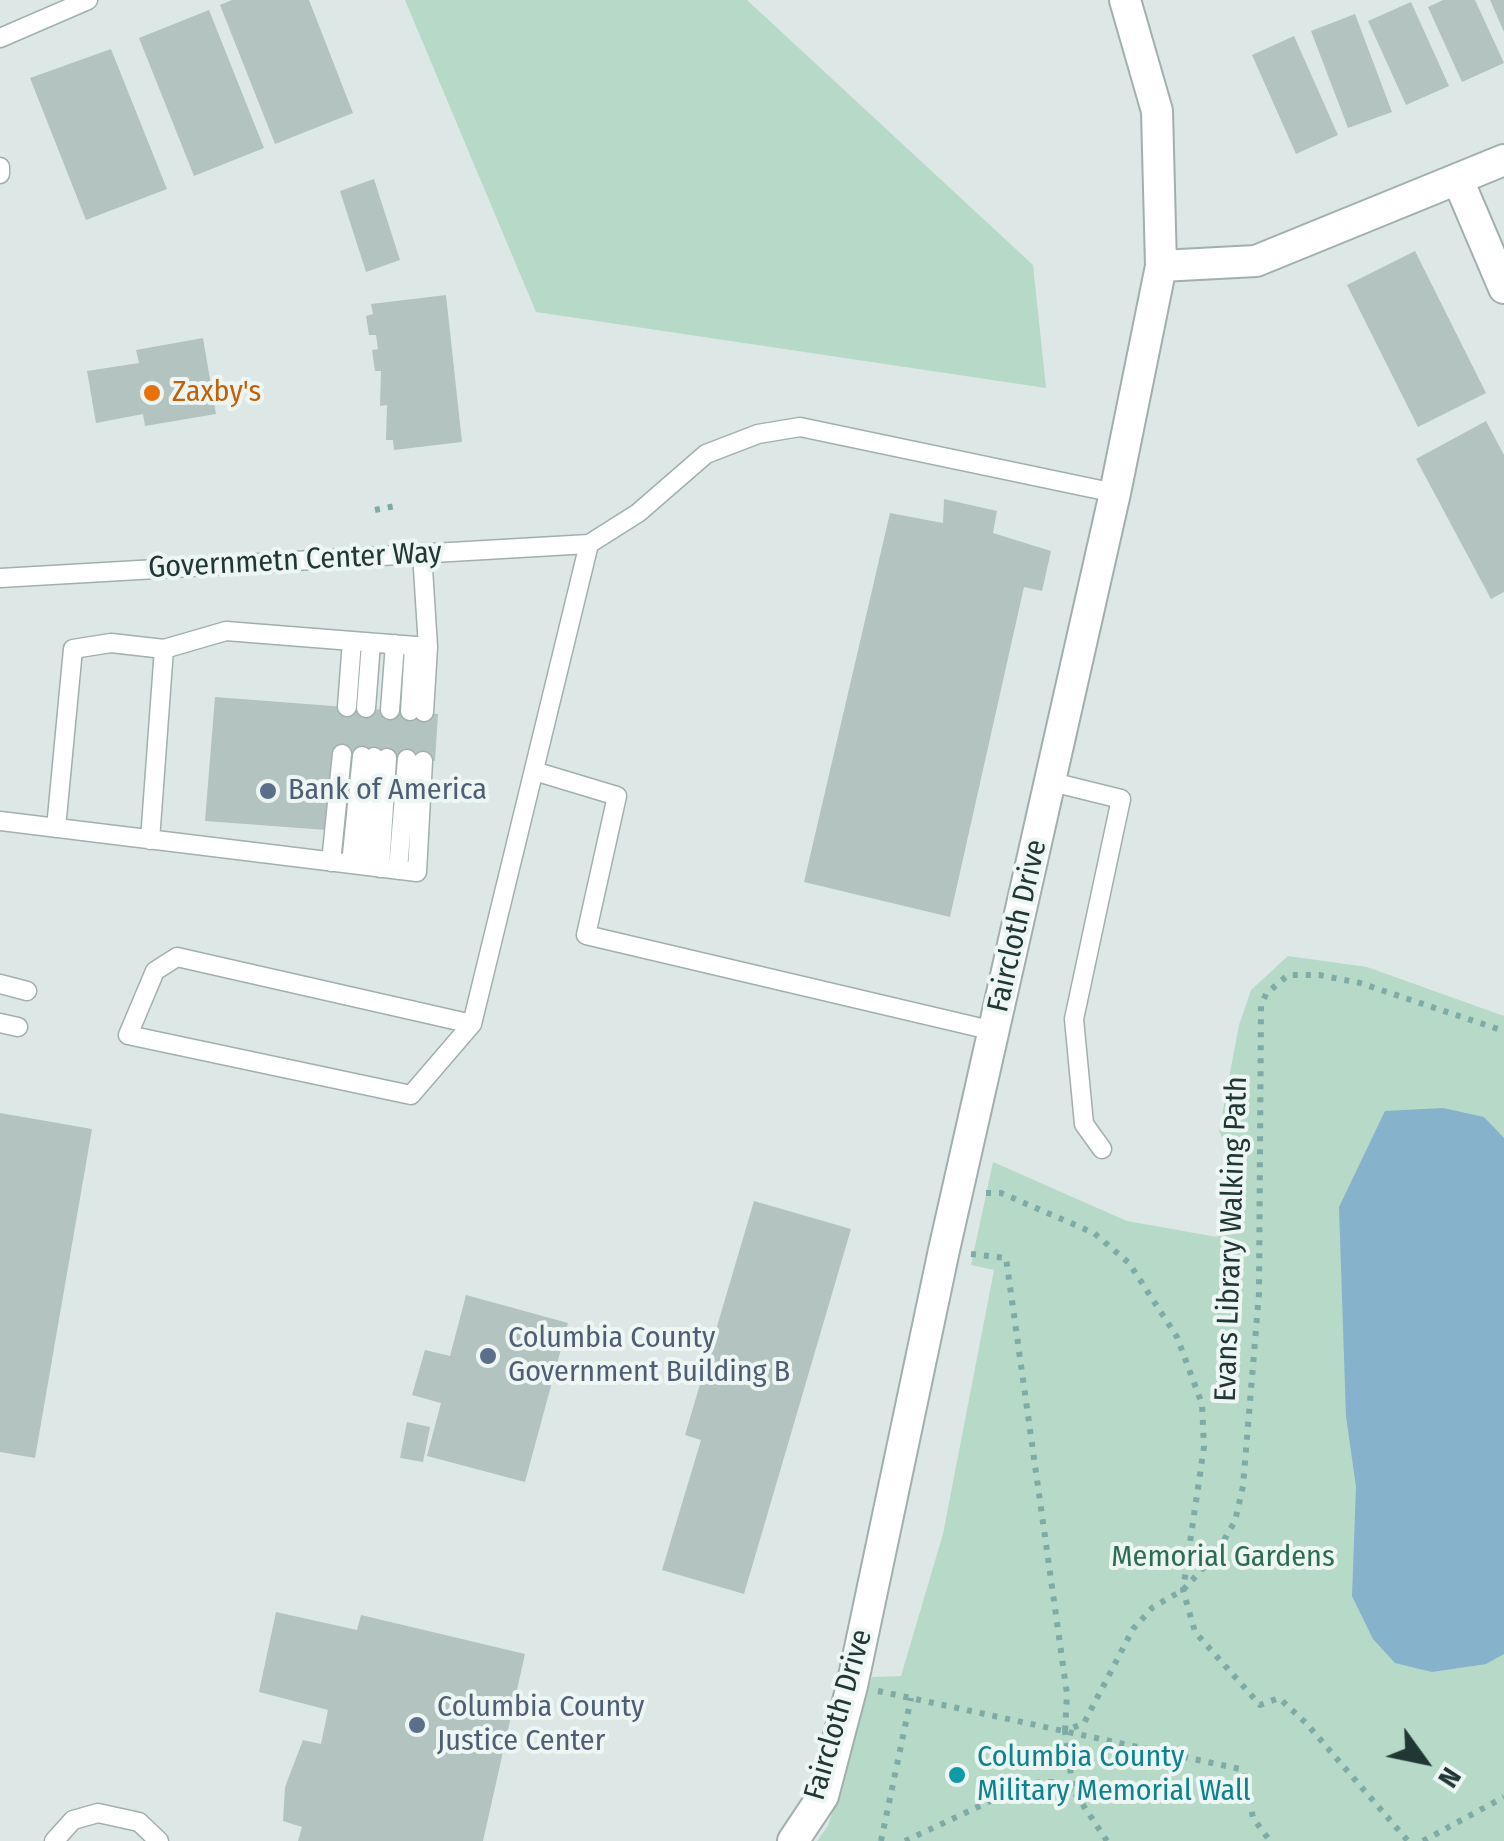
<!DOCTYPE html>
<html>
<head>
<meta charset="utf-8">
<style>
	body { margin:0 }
	#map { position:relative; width:1504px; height:1841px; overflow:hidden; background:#dde8e6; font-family:"Fira Sans Condensed",sans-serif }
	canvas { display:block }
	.north { position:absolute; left:1374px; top:1711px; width:100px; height:100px; -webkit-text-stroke:8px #edf6f3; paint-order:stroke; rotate:123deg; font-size:28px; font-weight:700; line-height:40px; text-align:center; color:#203736 }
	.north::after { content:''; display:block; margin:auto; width:35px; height:45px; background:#203736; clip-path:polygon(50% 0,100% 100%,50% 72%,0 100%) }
</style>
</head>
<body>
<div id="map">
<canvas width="1504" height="1841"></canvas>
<div class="north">N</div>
</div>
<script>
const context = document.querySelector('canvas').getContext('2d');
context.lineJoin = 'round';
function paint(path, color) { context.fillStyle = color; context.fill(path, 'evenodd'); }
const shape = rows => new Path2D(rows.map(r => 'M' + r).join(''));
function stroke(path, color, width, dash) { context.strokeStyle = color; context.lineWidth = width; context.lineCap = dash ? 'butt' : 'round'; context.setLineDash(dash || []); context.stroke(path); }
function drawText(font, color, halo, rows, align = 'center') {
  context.font = font + ' "Fira Sans Condensed",sans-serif'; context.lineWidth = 8; context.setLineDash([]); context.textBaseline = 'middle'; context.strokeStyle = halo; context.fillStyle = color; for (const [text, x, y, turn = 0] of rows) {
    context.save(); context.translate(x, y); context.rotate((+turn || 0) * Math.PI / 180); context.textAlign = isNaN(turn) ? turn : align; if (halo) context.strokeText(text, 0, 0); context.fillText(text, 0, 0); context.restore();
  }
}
const green = shape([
	[405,0,747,0,1033,265,1046,388,536,312],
	[1288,956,1367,967,1504,1016,1504,1841,817,1841,828,1826,872,1677,901,1676,943,1534,994,1270,971,1265,993,1162,1127,1221,1217,1237,1233,1160,1219,1131,1239,1025,1251,990]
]);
const water = shape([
	[1443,1108,1484,1117,1504,1138,1504,1654,1486,1664,1432,1672,1395,1663,1373,1639,1352,1596,1356,1487,1346,1416,1339,1207,1385,1111]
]);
const building = shape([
	[232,0,309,0,353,113,275,144,220,5],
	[1443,0,1475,0,1504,63,1462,82,1428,7],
	[1490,0,1504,0,1504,32],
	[1411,2,1449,86,1406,105,1368,21],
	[209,10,264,148,194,176,139,38],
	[1355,14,1392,112,1348,128,1311,31],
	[1294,36,1338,135,1296,154,1252,55],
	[111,49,167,189,86,220,30,78],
	[374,179,400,260,366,272,340,191],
	[1415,251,1486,393,1418,427,1347,285],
	[446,295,462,442,394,450,393,440,386,440,387,405,380,406,381,371,375,371,372,350,378,349,376,335,369,335,366,316,373,314,371,304],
	[203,338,216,414,145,426,143,414,96,423,87,371,139,363,136,350],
	[1486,421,1504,455,1504,592,1491,599,1416,459],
	[944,499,997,511,993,533,1051,551,1042,591,1024,587,950,917,804,882,890,513,943,523],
	[215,697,438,714,435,761,332,753,326,830,205,821],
	[0,1113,92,1129,35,1458,0,1452],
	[754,1201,851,1229,744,1594,662,1570,701,1440,685,1435],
	[466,1295,568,1323,525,1482,427,1456,441,1403,412,1395,425,1350,450,1356],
	[407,1422,430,1427,423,1462,400,1458],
	[276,1612,357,1630,361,1615,525,1654,483,1841,298,1841,302,1827,283,1821,285,1787,303,1740,321,1744,328,1710,259,1692]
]);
const path = shape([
	[375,510,395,506],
	[986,1193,1001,1193,1094,1233,1129,1263,1177,1337,1202,1404,1204,1447,1183,1590,1195,1632,1260,1705,1279,1698,1306,1723,1408,1841],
	[971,1254,1006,1258,1067,1694,1065,1731],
	[878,1691,1240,1769,1245,1773,1253,1818,1270,1841],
	[881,1841,911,1698],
	[905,1841,1029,1783,1053,1782,1073,1790],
	[1107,1841,1073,1790,1065,1731,1084,1723,1133,1629,1153,1607,1183,1590,1216,1554,1235,1521,1243,1486,1259,1293,1261,1006,1266,994,1288,975,1319,975,1360,983,1504,1031],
	[1423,1841,1504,1797]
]);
const lane = shape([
	[0,38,88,0],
	[0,167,0,174],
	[0,578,589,544],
	[164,649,226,631,428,647,422,553],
	[347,707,352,641],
	[366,708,371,643],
	[390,710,395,644],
	[410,711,414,646],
	[424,712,428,647],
	[534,771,617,796,586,935,994,1031],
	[1052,782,1121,799,1074,1019,1084,1124,1102,1149],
	[0,821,417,872,423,761],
	[56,828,73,649,111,643,164,649,150,840],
	[331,862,342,754],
	[351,864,362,756],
	[366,866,374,757],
	[380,868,387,758],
	[398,870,407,759],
	[0,984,27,991],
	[0,1023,18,1027],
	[472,1024,177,957,155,971,128,1035,411,1095,472,1024,589,544,638,513,706,454,758,434,800,427,1115,493],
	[54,1841,73,1820,98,1813,139,1822,159,1841]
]);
const street = shape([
	[1458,180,1504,288],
	[1161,266,1256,261,1504,160],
	[793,1841,823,1796,852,1686,944,1250,1115,493,1161,266,1157,111,1125,0]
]);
const markers = [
	[152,393,10,"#e8710a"],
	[268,791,10,"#5c6f8a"],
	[488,1356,10,"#5c6f8a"],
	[417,1725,10,"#5c6f8a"],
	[957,1775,10,"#0f9aa8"]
];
const foodNames = [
	["Zaxby's",172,393]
];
const streetNames = [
	["Governmetn Center Way",295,561,-3],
	["Faircloth Drive",1018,926,-77],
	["Evans Library Walking Path",1232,1239,-88],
	["Faircloth Drive",839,1715,-74]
];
const serviceNames = [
	["Bank of America",288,791],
	["Columbia County",508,1339],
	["Government Building B",508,1373],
	["Columbia County",437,1708],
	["Justice Center",437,1742]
];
const parkNames = [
	["Memorial Gardens",1223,1558]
];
const cultureNames = [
	["Columbia County",977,1758],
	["Military Memorial Wall",977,1792]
];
paint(green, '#b6d9c8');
paint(water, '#86b2cc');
paint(building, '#b3c3c0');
stroke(lane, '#a1afae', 21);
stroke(street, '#a1afae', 34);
stroke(path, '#7faba7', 6, [5, 8]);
stroke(lane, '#fff', 18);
stroke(street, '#fff', 30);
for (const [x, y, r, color] of markers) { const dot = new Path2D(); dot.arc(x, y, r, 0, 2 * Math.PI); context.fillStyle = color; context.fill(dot); stroke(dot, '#edf6f3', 4); }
drawText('30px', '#c56008', '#edf6f3', foodNames, 'left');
drawText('30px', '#203736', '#edf6f3', streetNames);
drawText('30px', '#4e5e75', '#edf6f3', serviceNames, 'left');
drawText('30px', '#2c6c53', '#edf6f3', parkNames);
drawText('30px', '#0d838f', '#edf6f3', cultureNames, 'left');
</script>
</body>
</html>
